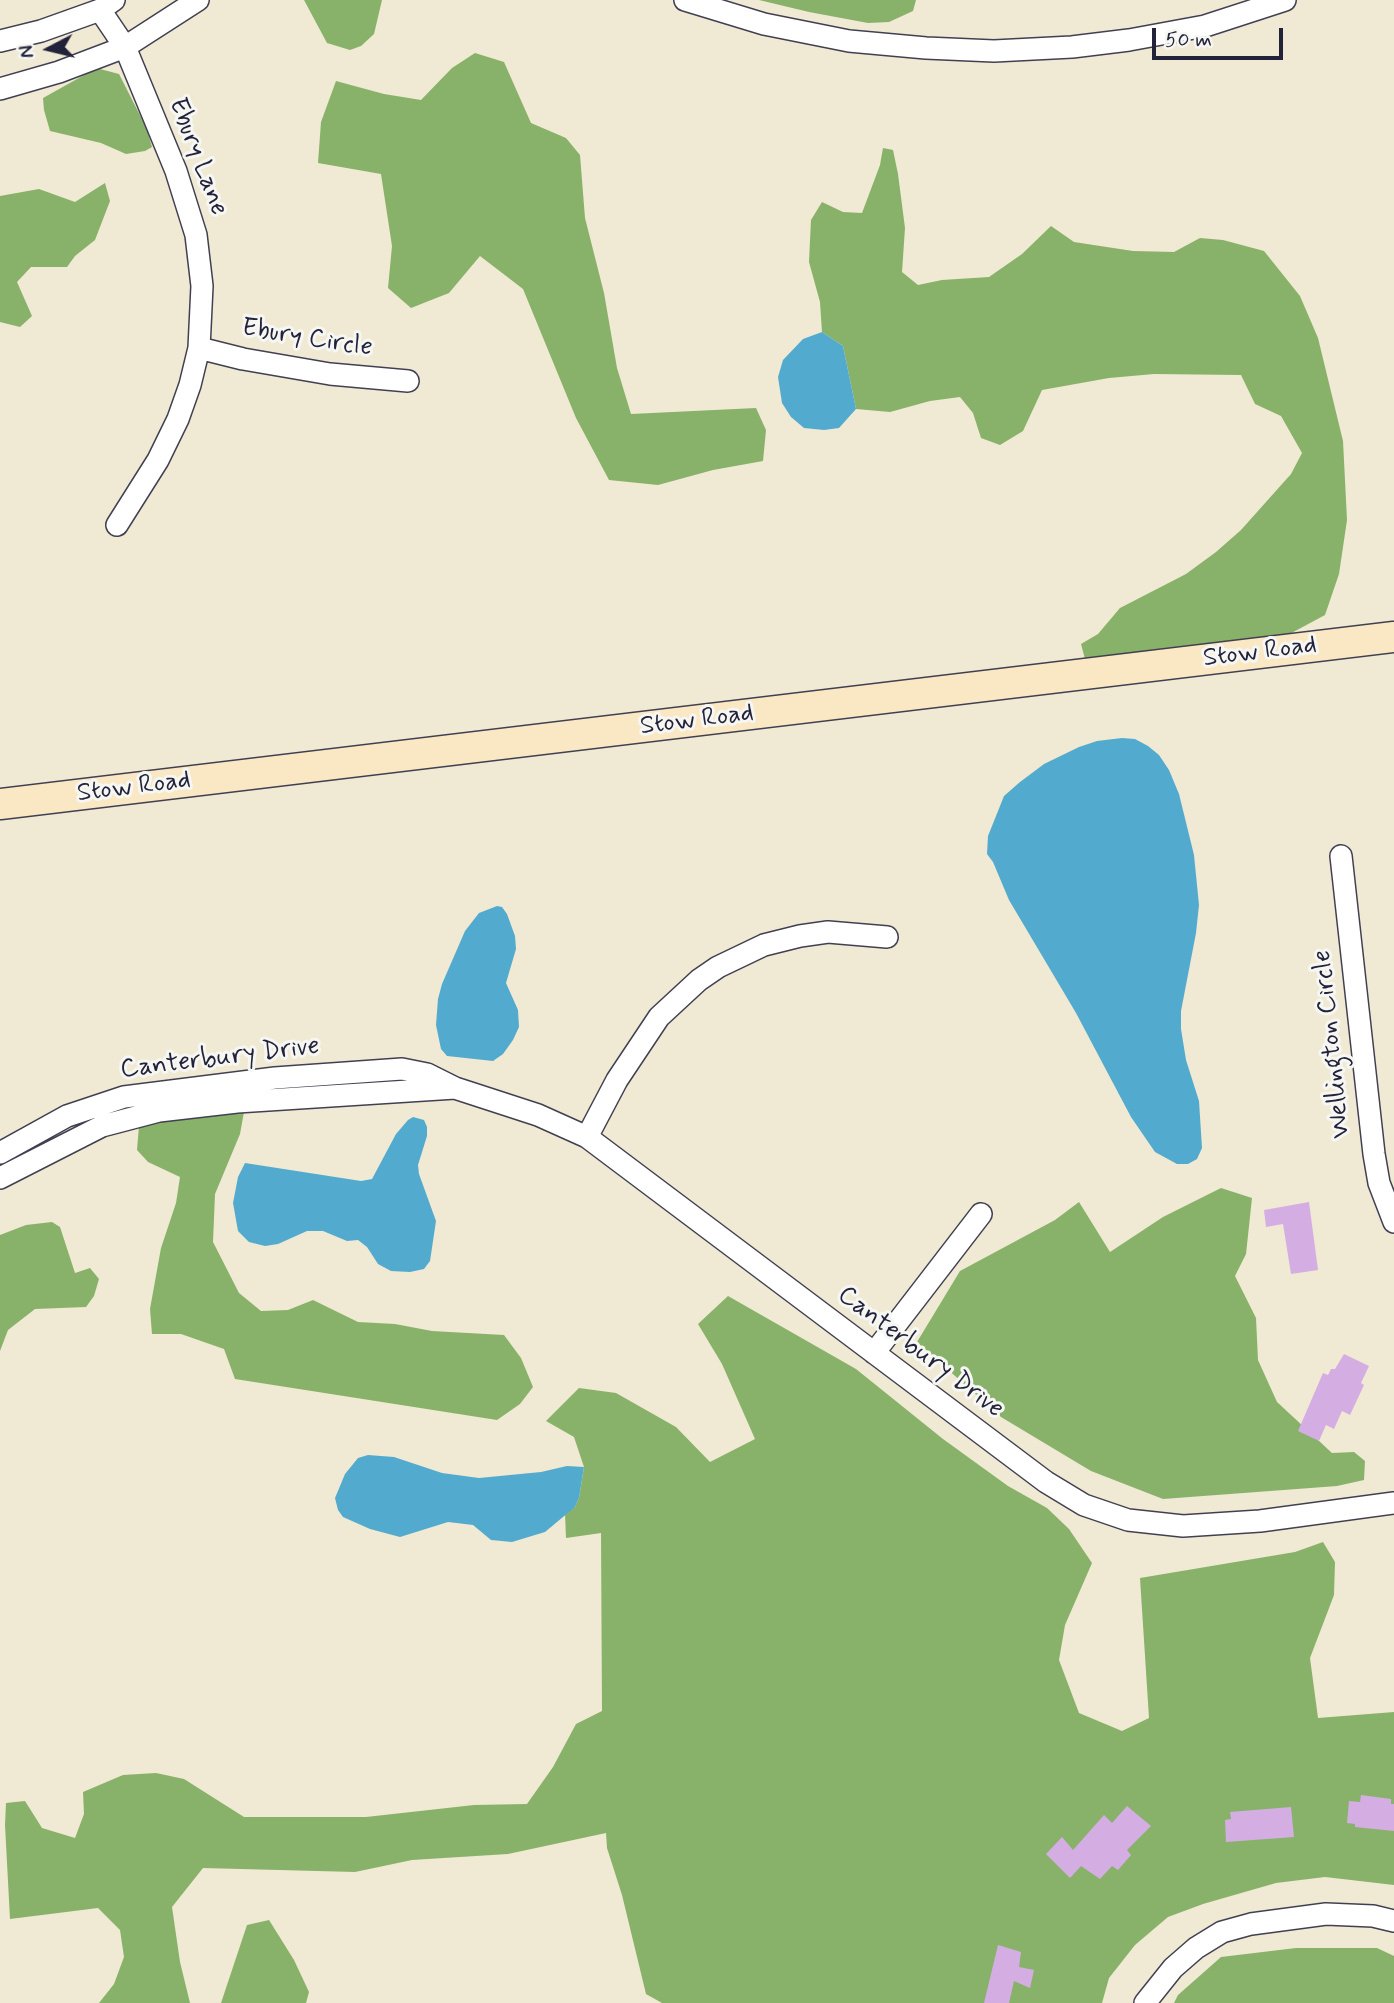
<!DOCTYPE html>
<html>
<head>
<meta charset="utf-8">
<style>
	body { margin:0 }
	#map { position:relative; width:1394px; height:2003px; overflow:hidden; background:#f0e9d3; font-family:Mynerve,sans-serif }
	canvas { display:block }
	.north { position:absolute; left:14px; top:14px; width:70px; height:70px; -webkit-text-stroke:5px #f6f6f2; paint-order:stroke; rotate:263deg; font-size:19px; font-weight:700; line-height:28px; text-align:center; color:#22223b }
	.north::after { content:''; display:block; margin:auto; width:24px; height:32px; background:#22223b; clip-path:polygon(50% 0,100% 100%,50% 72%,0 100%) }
	.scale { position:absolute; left:1152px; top:28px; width:131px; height:32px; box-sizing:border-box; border:4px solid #22223b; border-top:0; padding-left:9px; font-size:21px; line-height:24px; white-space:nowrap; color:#22223b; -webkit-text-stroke:5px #f6f6f2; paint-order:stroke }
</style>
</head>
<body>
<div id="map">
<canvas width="1394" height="2003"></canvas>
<div class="north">N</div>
<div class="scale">50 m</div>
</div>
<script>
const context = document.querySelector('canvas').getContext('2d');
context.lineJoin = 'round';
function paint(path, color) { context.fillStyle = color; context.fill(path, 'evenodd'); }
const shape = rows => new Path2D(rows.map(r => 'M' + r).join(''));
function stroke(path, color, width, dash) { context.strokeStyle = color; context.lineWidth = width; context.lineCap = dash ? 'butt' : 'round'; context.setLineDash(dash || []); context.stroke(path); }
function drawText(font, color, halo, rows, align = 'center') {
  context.font = font + ' Mynerve,sans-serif'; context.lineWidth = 6; context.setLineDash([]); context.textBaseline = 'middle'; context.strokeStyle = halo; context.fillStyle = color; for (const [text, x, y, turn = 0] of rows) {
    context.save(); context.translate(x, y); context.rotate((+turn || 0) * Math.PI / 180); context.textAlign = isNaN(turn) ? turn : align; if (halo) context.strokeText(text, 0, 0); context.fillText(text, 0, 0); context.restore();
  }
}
const forest = shape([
	[304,0,382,0,374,34,361,46,350,50,327,43],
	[759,0,916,0,913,11,889,22,868,23,809,12],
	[475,53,504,62,531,123,566,138,580,155,585,218,604,293,617,368,631,414,756,408,766,430,763,461,713,470,658,485,609,480,576,418,523,289,480,256,449,293,411,308,388,288,392,246,381,174,318,163,321,122,336,81,384,94,421,100,452,68],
	[100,69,119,74,147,129,152,147,145,151,126,154,101,143,50,131,44,110,43,98,86,74],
	[883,148,893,150,898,174,905,228,902,272,918,285,942,280,989,277,1022,254,1051,226,1074,242,1133,251,1174,252,1200,238,1223,240,1264,251,1300,296,1318,338,1343,441,1347,520,1339,574,1325,615,1284,637,1085,659,1081,644,1098,634,1120,608,1186,574,1216,552,1241,530,1291,474,1302,453,1281,416,1255,404,1241,375,1154,374,1109,378,1042,390,1023,431,1000,445,981,438,973,413,960,397,930,401,890,412,856,409,843,346,822,332,820,302,809,262,811,220,822,202,843,212,862,213,880,165],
	[105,183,110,201,95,240,75,256,67,267,31,267,17,282,32,316,20,327,0,322,0,196,39,189,75,202],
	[244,1112,240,1134,215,1194,213,1242,239,1293,261,1311,288,1310,313,1300,358,1322,395,1324,432,1331,504,1335,521,1358,533,1387,520,1404,497,1420,235,1379,224,1349,181,1334,152,1334,150,1309,161,1248,176,1203,180,1177,148,1162,137,1150,139,1126,174,1118,215,1116],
	[1221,1188,1252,1198,1246,1254,1235,1276,1256,1318,1258,1360,1277,1402,1332,1453,1354,1452,1365,1461,1364,1480,1337,1486,1163,1499,1091,1471,1001,1417,917,1342,960,1271,1055,1220,1079,1202,1110,1252,1163,1217],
	[52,1222,60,1227,75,1273,90,1268,99,1279,94,1296,86,1307,35,1309,8,1330,0,1351,0,1235,26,1225],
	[728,1296,856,1369,943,1439,1008,1486,1047,1508,1069,1529,1092,1563,1065,1625,1059,1660,1079,1713,1122,1731,1149,1718,1140,1578,1295,1552,1323,1542,1335,1562,1334,1595,1310,1658,1318,1718,1394,1712,1394,1885,1325,1877,1276,1883,1203,1904,1168,1917,1135,1945,1109,1978,1102,2003,662,2003,646,1994,622,1895,607,1848,606,1833,508,1854,412,1860,355,1872,203,1868,172,1907,180,1962,190,2003,99,2003,114,1984,124,1957,120,1930,98,1908,10,1919,5,1825,6,1803,25,1801,42,1828,75,1838,84,1814,83,1792,123,1775,156,1773,184,1779,244,1817,366,1817,474,1805,527,1804,553,1767,576,1724,602,1711,601,1533,566,1538,565,1513,575,1507,579,1498,584,1467,574,1437,546,1421,579,1388,616,1393,676,1427,710,1462,755,1439,722,1364,698,1324],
	[269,1920,294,1960,309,1992,306,2003,221,2003,247,1925],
	[1296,1948,1377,1948,1394,1956,1394,2003,1174,2003,1178,1995,1221,1957]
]);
const water = shape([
	[822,332,843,346,856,409,839,428,824,430,804,428,791,417,782,403,778,377,783,360,803,339],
	[1122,738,1135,739,1148,746,1159,755,1169,770,1179,794,1194,855,1199,905,1196,933,1181,1011,1181,1029,1186,1060,1199,1101,1202,1148,1197,1159,1188,1164,1177,1164,1155,1152,1131,1117,1076,1013,1009,900,993,862,987,854,988,836,1004,796,1020,782,1044,764,1079,747,1097,741],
	[497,906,502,907,507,914,515,936,516,949,506,983,518,1010,519,1027,513,1040,503,1054,493,1061,447,1056,441,1049,436,1025,438,999,442,984,465,931,479,913],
	[413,1117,424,1120,427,1127,427,1136,418,1165,419,1174,436,1221,430,1261,424,1269,410,1272,391,1271,378,1264,367,1247,358,1240,347,1241,323,1231,307,1231,278,1244,265,1246,249,1242,238,1231,233,1203,238,1177,245,1163,361,1181,372,1179,396,1134,408,1120],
	[368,1455,394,1457,442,1473,479,1478,541,1472,567,1466,584,1467,579,1498,575,1507,545,1532,512,1542,491,1540,473,1525,448,1522,400,1537,370,1529,343,1517,338,1510,335,1498,345,1474,358,1458]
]);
const building = shape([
	[1309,1202,1318,1270,1291,1274,1283,1224,1266,1227,1264,1210],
	[1344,1354,1369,1366,1361,1383,1364,1385,1350,1415,1342,1411,1334,1429,1326,1425,1319,1441,1298,1431,1323,1373,1328,1375,1331,1369,1335,1369],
	[1361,1795,1391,1799,1391,1804,1394,1804,1394,1831,1355,1827,1355,1824,1347,1823,1349,1801,1360,1802],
	[1127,1806,1151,1826,1127,1850,1131,1855,1118,1870,1112,1866,1100,1879,1081,1866,1070,1878,1046,1854,1062,1837,1073,1850,1104,1815,1112,1823],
	[1291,1807,1294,1837,1226,1842,1225,1820,1231,1819,1230,1812],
	[998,1945,1021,1952,1019,1967,1034,1970,1030,1988,1014,1981,1009,2003,984,2003]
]);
const street = shape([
	[685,0,764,24,849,41,926,48,994,51,1072,47,1129,40,1205,26,1285,0],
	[100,10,125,47,176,171,196,235,202,286,199,348,190,385,178,419,158,460,117,525],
	[0,41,41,31,100,10,114,0],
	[0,89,59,72,125,47,198,0],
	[199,348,243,359,330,374,408,381],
	[1341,856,1374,1154,1379,1183,1394,1222],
	[587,1137,617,1080,659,1017,699,980,718,967,764,945,800,936,828,932,887,937],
	[0,1153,67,1116,124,1097,275,1078,402,1069,427,1074,455,1088,538,1115,587,1137,1046,1482,1084,1505,1128,1520,1183,1526,1260,1521,1394,1503],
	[0,1178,102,1126,159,1111,237,1102,455,1088],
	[874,1353,981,1214],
	[1145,2003,1173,1968,1196,1948,1222,1932,1251,1924,1326,1914,1373,1916,1394,1921]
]);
const secondary = shape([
	[0,804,1394,637]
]);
const streetNames = [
	["Ebury Lane",197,157,69],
	["Ebury Circle",307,339,9],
	["Stow Road",1260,653,-7],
	["Stow Road",697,721,-7],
	["Stow Road",134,788,-7],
	["Wellington Circle",1333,1044,-96],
	["Canterbury Drive",220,1059,-7],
	["Canterbury Drive",920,1353,37]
];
paint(forest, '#88b269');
paint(water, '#52abcf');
paint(building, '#d4aee3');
stroke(street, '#414052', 24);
stroke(secondary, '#414052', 33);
stroke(street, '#fff', 21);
stroke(secondary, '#fae7c3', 30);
drawText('26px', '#22223b', '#f6f6f2', streetNames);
</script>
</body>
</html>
